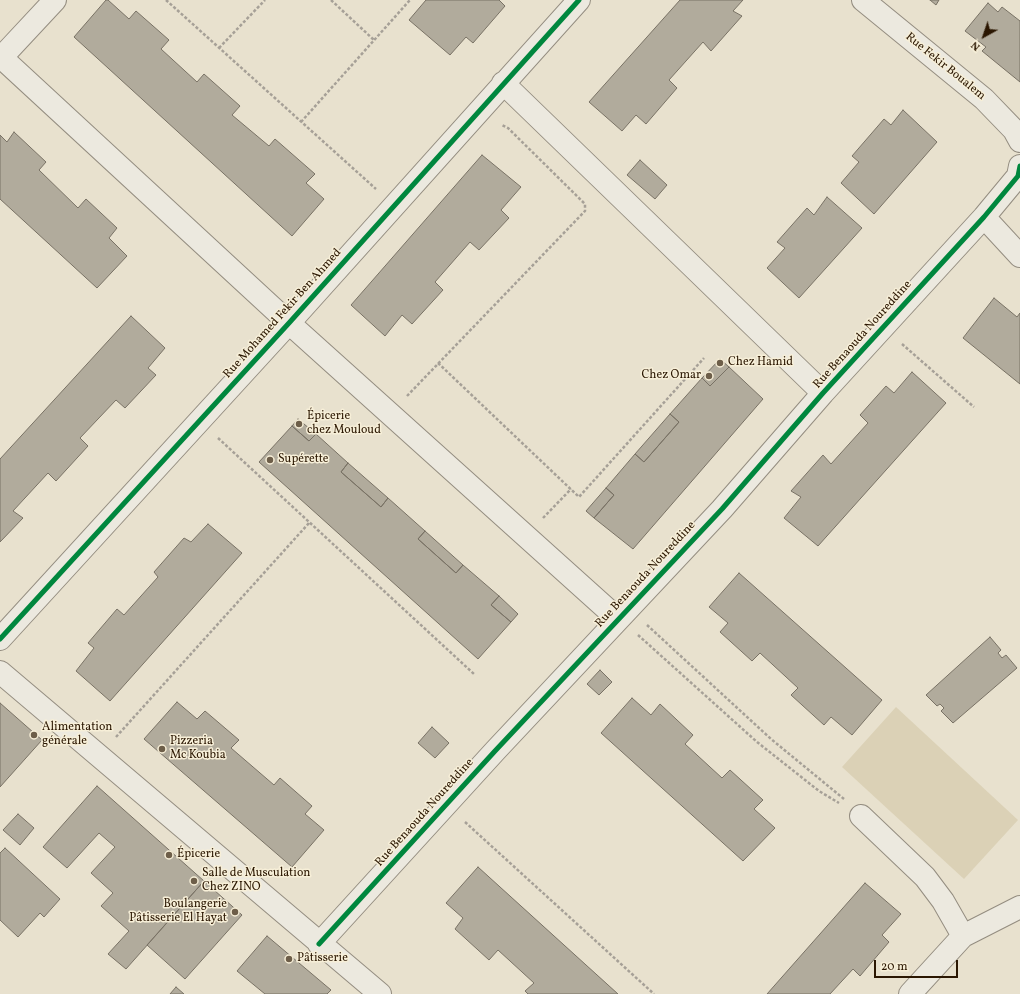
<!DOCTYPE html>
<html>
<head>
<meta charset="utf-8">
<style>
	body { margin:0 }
	#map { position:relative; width:1020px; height:994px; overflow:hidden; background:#e8e1ce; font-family:Vollkorn,serif }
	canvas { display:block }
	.north { position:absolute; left:964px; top:16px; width:40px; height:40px; -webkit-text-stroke:3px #f7efd8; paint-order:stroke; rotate:220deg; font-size:11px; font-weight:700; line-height:16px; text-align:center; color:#2b1702 }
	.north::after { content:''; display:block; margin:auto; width:14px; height:18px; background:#2b1702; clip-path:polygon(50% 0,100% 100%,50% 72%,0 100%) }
	.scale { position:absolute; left:874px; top:960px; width:84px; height:18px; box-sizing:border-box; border:2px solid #2b1702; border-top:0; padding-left:5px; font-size:12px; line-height:14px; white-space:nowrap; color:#2b1702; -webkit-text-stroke:3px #f7efd8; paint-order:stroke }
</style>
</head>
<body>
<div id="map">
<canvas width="1020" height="994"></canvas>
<div class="north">N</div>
<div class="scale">20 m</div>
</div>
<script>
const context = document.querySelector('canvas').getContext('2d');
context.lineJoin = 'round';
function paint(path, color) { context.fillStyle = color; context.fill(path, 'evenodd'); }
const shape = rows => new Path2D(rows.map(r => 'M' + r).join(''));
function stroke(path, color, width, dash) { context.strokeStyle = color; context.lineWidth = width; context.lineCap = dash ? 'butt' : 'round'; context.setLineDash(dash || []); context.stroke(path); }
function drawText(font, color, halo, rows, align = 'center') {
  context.font = font + ' Vollkorn,serif'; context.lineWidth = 3; context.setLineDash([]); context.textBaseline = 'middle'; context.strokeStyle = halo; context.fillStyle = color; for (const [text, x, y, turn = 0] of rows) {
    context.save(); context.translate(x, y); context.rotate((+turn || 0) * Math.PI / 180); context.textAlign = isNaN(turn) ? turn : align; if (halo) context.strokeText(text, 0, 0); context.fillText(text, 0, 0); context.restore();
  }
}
const green = shape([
	[896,707,1018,820,964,879,842,767]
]);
const building = shape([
	[106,0,108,0,129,19,136,11,169,40,161,49,197,82,204,74,240,106,232,115,269,146,275,139,315,174,306,183,324,199,292,236,74,37,106,0],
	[426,0,499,0,505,6,473,43,466,37,450,55,409,20,426,0],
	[680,0,743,0,733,11,742,16,711,51,703,42,669,80,677,88,646,124,636,115,622,131,589,102,680,0],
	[930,0,939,0,936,5,930,0],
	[988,3,998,12,1002,7,1020,21,1020,82,982,51,986,47,965,31,988,3],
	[903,110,937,142,874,214,841,183,859,162,852,156,884,119,891,125,903,110],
	[14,132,46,162,39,170,78,208,86,199,117,228,109,238,127,256,97,288,0,199,0,135,7,142,14,132],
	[482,155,521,187,501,210,509,218,479,250,470,242,435,282,443,290,412,324,402,315,385,336,351,305,482,155],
	[640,160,667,185,655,199,627,175,640,160],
	[827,197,862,228,799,298,767,268,785,248,777,242,807,208,814,215,827,197],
	[994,298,1017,317,1020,313,1020,384,963,338,994,298],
	[131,316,165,348,148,368,156,375,125,408,116,400,80,438,88,446,56,481,48,473,13,511,23,518,0,542,0,459,131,316],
	[720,359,729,367,710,386,702,378,720,359],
	[729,367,763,399,633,549,594,518,614,495,606,488,635,454,644,462,679,422,670,414,702,378,710,386,729,367],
	[912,372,946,403,818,546,784,518,801,497,791,491,823,455,831,464,868,423,860,415,886,386,894,393,912,372],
	[670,414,679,422,644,462,635,454,670,414],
	[298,419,316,434,309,441,292,426,298,419],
	[292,426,309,441,316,434,348,463,341,472,381,507,388,498,425,531,418,539,456,573,463,565,499,596,491,605,511,622,478,659,259,462,292,426],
	[348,463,388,498,381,507,341,472,348,463],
	[606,488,614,495,594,518,586,511,606,488],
	[208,524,242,553,110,701,76,671,94,648,88,643,117,609,124,615,158,577,154,572,184,538,191,542,208,524],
	[425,531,463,565,456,573,418,539,425,531],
	[739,573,882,700,852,735,831,717,824,725,791,695,798,688,760,653,752,661,720,632,728,623,709,607,739,573],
	[499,596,518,614,511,622,491,605,499,596],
	[990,637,1001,650,998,653,1002,658,1006,655,1017,668,953,723,941,711,944,708,940,704,937,706,926,695,990,637],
	[600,670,612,682,599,695,587,684,600,670],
	[632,698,651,715,660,704,693,735,685,744,722,778,730,770,763,800,754,809,775,828,743,861,601,733,632,698],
	[177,702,197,719,205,711,239,740,231,748,274,785,280,778,312,806,305,814,324,830,292,867,144,739,177,702],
	[0,703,42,740,0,787,0,703],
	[432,727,449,743,435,758,418,743,432,727],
	[97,786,204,881,126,969,108,954,129,931,101,906,113,893,91,873,115,847,99,833,67,868,43,847,97,786],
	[18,814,34,828,20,845,3,830,18,814],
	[5,848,60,899,44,917,40,913,18,937,0,920,0,853,5,848],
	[478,867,618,994,528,994,525,991,534,983,498,950,489,960,455,929,463,918,446,903,478,867],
	[204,881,242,915,185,979,147,945,204,881],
	[865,883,901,914,882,935,889,942,860,976,853,969,830,994,767,994,865,883],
	[267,936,331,990,327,994,265,994,237,971,267,936],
	[176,987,184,994,170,994,176,987]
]);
const path = shape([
	[166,0,376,189],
	[331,0,374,40],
	[219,48,265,0],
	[301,122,410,0],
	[902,344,974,407],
	[438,363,579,497,704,358],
	[407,396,585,211,585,204,508,128,502,125],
	[218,438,474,674],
	[543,518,571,489],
	[647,625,771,739,844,799],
	[638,635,757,742,819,791,839,803],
	[116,737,309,523],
	[465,822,654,994]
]);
const street = shape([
	[863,0,984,99,1014,130,1020,141],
	[1,57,289,323,618,619],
	[0,59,55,0],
	[503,83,823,393],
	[984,217,1020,256],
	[0,639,289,323,579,0],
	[0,672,380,994],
	[861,816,925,877,943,901,963,936],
	[319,944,495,751,722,509,823,393,984,217,1018,176,1020,166],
	[910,994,963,936,1020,907]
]);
const cycleway = shape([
	[0,639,289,323,579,0],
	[319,944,495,751,722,509,823,393,984,217,1018,176,1020,166]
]);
const markers = [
	[720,363,4,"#6d5e49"],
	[709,376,4,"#6d5e49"],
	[299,424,4,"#6d5e49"],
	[270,460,4,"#6d5e49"],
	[34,735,4,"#6d5e49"],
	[162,749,4,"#6d5e49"],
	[169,855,4,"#6d5e49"],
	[194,881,4,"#6d5e49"],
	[235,912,4,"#6d5e49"],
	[289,959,4,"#6d5e49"]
];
const streetNames = [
	["Rue Fekir Boualem",945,67,39],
	["Rue Mohamed Fekir Ben Ahmed",283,314,-48],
	["Rue Benaouda Noureddine",863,335,-48],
	["Rue Benaouda Noureddine",646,575,-47],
	["Rue Benaouda Noureddine",425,813,-48]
];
const poiNames = [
	["Chez Hamid",728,363],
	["Chez Omar",701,376,"right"],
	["Épicerie",307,417],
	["chez Mouloud",307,431],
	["Supérette",278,460],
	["Alimentation",42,728],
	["générale",42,742],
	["Pizzeria",170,742],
	["Mc Koubia",170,756],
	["Épicerie",177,855],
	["Salle de Musculation",202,874],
	["Chez ZINO",202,888],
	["Boulangerie",227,905,"right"],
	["Pâtisserie El Hayat",227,919,"right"],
	["Pâtisserie",297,959]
];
paint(green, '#dbd1b6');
paint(building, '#b1ab9c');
stroke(building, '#797265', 1);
stroke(street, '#948d80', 24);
stroke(path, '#a6a097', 2.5, [3, 2]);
stroke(street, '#ece9df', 22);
stroke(cycleway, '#00873e', 5);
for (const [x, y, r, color] of markers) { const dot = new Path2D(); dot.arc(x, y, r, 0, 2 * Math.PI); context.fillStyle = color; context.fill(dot); stroke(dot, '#f7efd8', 1.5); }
drawText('12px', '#2b1702', '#f7efd8', streetNames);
drawText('12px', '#2b1702', '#f7efd8', poiNames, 'left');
</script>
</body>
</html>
